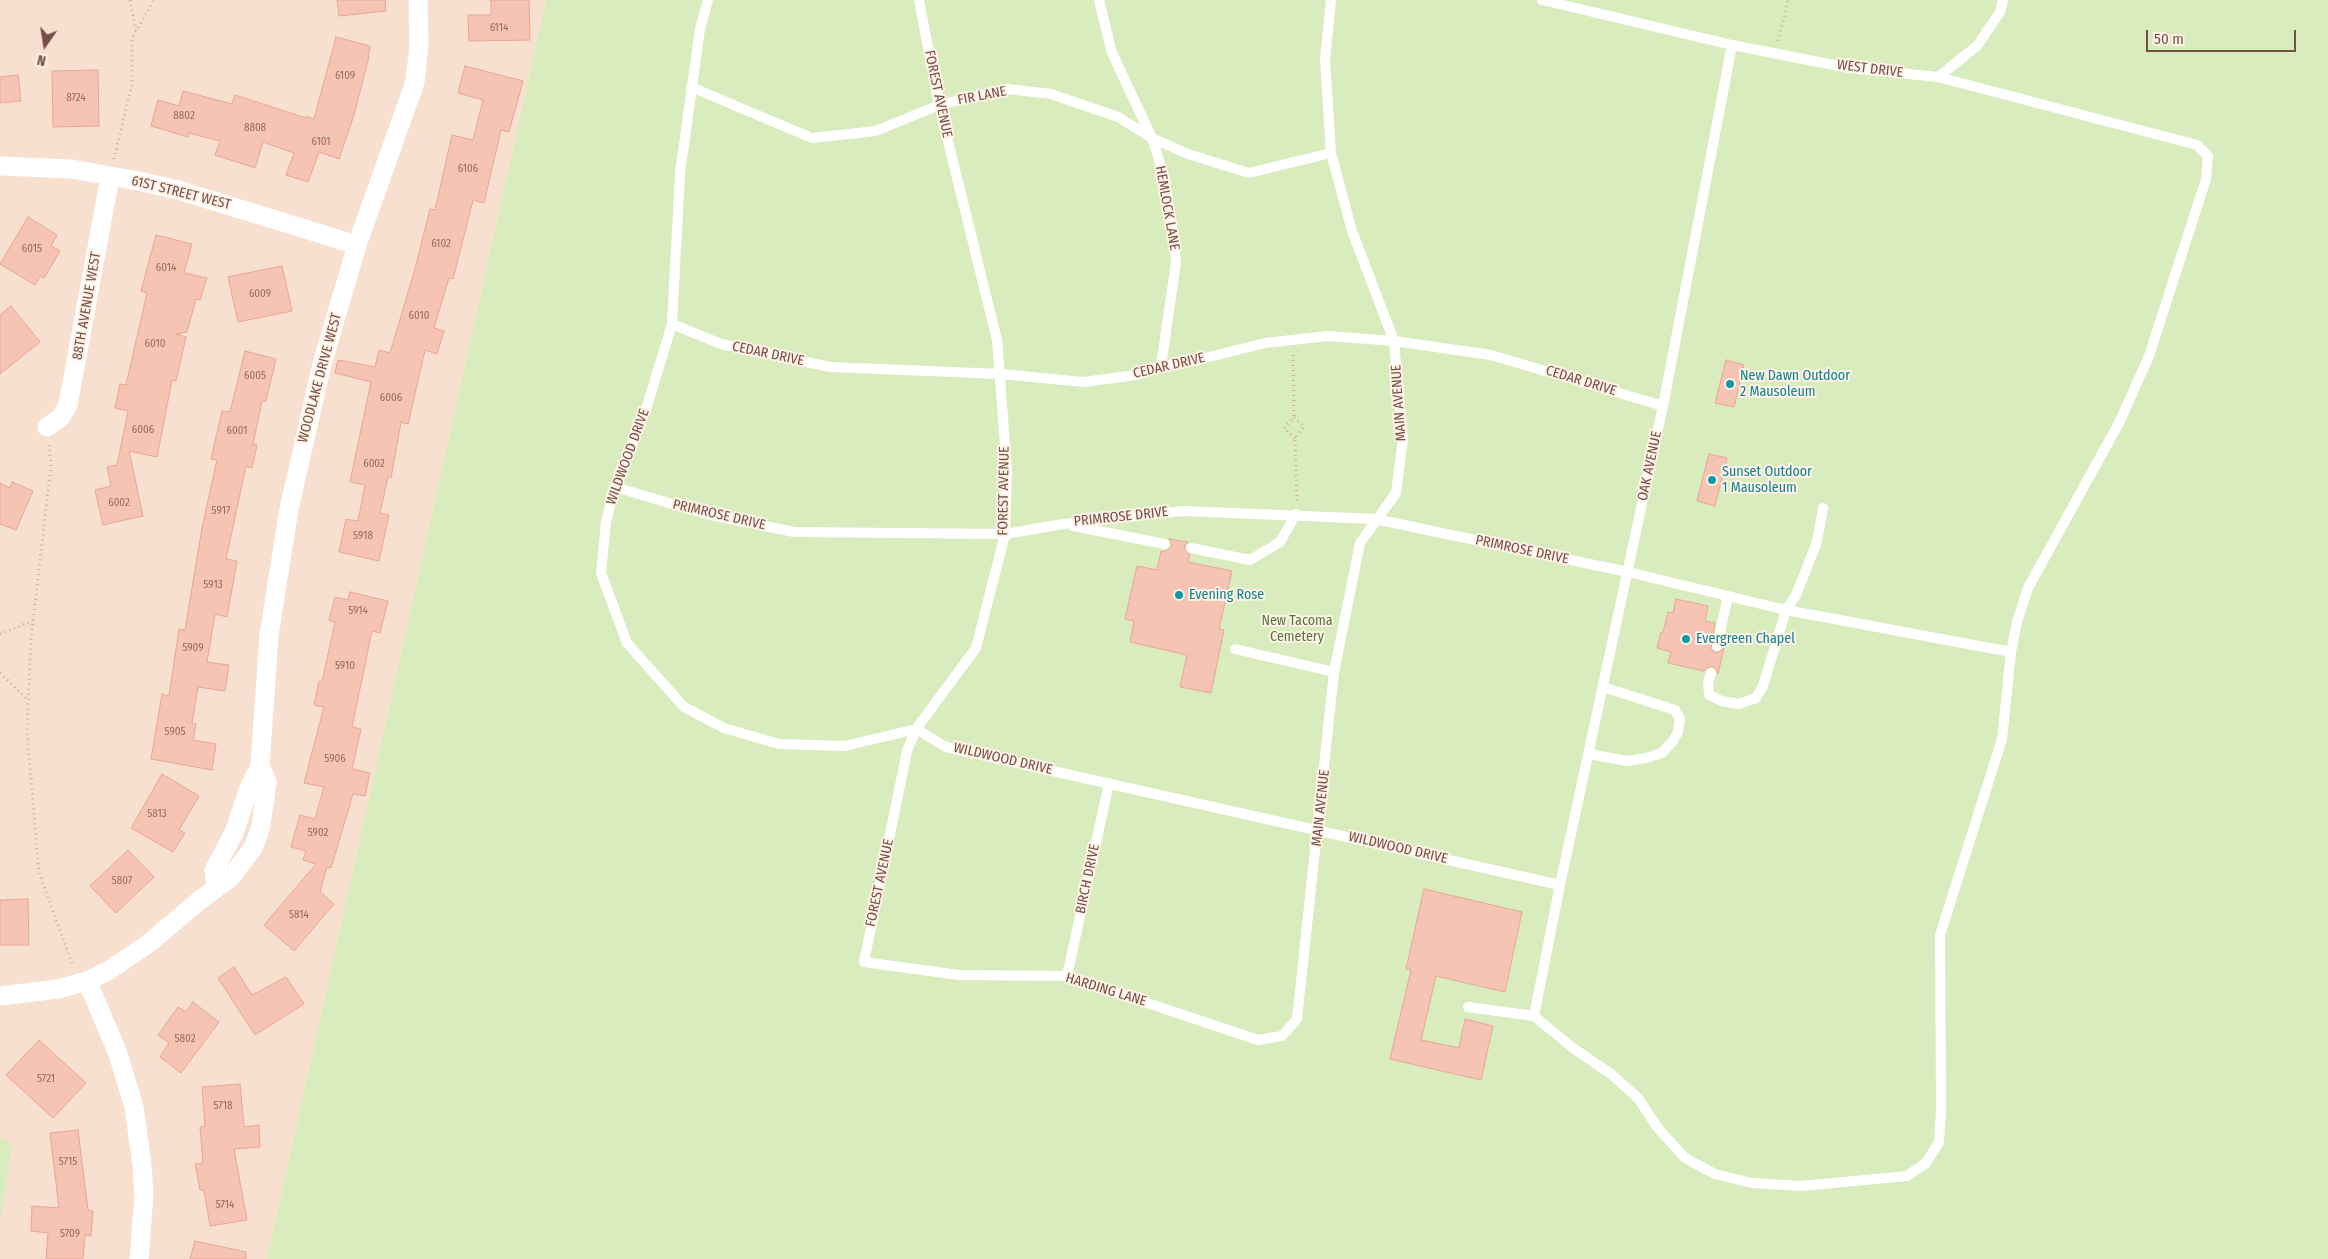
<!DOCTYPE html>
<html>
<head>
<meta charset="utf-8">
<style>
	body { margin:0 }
	#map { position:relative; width:2328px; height:1259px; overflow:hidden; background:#feeddf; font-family:"Fira Sans Condensed",sans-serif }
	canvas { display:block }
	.north { position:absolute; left:20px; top:20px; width:50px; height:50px; -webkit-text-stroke:4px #fff2e7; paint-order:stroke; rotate:193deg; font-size:14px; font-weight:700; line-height:20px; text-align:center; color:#764e45 }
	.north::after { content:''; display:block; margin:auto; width:18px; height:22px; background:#764e45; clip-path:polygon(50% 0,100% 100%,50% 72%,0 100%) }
	.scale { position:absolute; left:2146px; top:30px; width:150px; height:22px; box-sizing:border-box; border:2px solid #764e45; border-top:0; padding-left:6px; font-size:15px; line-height:18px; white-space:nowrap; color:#764e45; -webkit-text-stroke:4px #fff2e7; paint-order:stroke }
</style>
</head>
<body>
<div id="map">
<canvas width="2328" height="1259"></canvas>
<div class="north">N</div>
<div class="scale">50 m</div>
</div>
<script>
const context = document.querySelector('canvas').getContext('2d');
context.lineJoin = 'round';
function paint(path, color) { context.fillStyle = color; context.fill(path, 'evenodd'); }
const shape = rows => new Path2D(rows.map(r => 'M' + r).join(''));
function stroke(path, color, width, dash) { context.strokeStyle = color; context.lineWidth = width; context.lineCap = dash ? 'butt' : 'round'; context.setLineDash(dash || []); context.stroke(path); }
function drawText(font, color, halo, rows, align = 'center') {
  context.font = font + ' "Fira Sans Condensed",sans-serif'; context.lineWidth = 4; context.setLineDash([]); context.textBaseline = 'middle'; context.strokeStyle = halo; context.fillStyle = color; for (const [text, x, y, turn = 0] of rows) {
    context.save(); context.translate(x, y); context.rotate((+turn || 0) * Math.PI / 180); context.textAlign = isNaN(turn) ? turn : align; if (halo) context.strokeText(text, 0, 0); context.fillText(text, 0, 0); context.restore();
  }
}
const residential = shape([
	[0,0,546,0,267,1259,0,1259]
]);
const green = shape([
	[546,0,2328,0,2328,1259,267,1259],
	[0,1137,12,1144,0,1224]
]);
const building = shape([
	[337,0,385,0,386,11,339,16,337,0],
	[491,0,529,0,530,40,469,41,468,15,491,15,491,0],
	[336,37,370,46,368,57,369,57,353,118,339,159,319,152,308,182,286,175,294,153,263,142,255,168,215,155,220,141,189,133,188,137,151,126,158,100,179,106,183,91,232,104,235,95,306,118,306,116,314,119,336,37],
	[465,66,523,81,509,132,501,130,484,203,473,200,453,279,449,278,434,328,444,331,437,354,425,350,408,424,401,422,391,478,388,477,380,513,389,515,379,561,339,552,346,519,358,521,365,485,350,482,371,382,335,373,338,360,375,367,379,350,390,353,415,269,430,209,435,210,452,135,473,140,483,100,458,93,465,66],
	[98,70,99,126,53,127,52,71,98,70],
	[18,75,21,101,0,103,0,77,18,75],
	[28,217,57,235,51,246,60,251,44,278,40,276,35,285,0,264,28,217],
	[156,235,192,244,184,273,207,278,200,300,196,299,187,332,176,334,186,337,176,381,172,380,157,457,129,451,143,516,103,525,95,490,111,486,107,467,117,465,128,411,115,408,120,384,126,385,147,293,141,291,156,235],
	[282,266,292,311,238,322,228,277,282,266],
	[11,306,40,342,0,374,0,315,11,306],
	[245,351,276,359,266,401,262,401,253,444,257,445,252,468,246,466,226,559,237,561,227,617,215,614,207,662,229,665,225,691,198,687,192,723,196,724,193,740,216,744,212,770,151,759,162,694,169,696,179,629,185,630,202,528,217,460,211,459,222,411,230,412,245,351],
	[1726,360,1744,365,1734,407,1715,403,1726,360],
	[1709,454,1727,458,1715,506,1697,501,1709,454],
	[12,482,33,491,16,530,0,524,0,483,10,488,12,482],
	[1169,539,1188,542,1184,547,1190,555,1188,562,1232,571,1219,629,1224,630,1211,693,1180,687,1187,655,1130,642,1134,621,1125,619,1137,566,1157,570,1161,551,1164,552,1172,546,1169,539],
	[350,592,388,601,380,633,372,631,352,727,361,729,352,769,370,773,365,796,353,794,331,868,327,867,320,892,334,904,294,951,264,925,316,864,303,860,306,851,291,847,300,815,315,819,324,787,304,783,324,707,314,705,319,681,322,682,335,622,329,620,335,597,348,600,350,592],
	[1676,599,1708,606,1705,621,1715,623,1711,649,1716,653,1724,648,1718,674,1716,669,1712,666,1707,668,1704,671,1668,663,1671,652,1657,648,1661,632,1663,633,1668,612,1673,613,1676,599],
	[162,774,199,796,179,830,185,833,173,852,131,828,162,774],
	[128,850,154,877,116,913,90,886,128,850],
	[1424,889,1522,912,1505,992,1436,976,1421,1040,1459,1048,1465,1019,1493,1026,1481,1080,1390,1059,1411,970,1406,969,1424,889],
	[28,899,29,945,0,945,0,900,28,899],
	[234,967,252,995,286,977,304,1004,255,1035,218,978,234,967],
	[193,1002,219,1022,181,1073,160,1057,169,1043,158,1035,178,1007,186,1012,193,1002],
	[39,1040,86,1083,53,1118,6,1075,39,1040],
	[240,1084,244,1127,259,1125,260,1147,234,1149,247,1220,210,1226,204,1190,200,1190,195,1164,203,1163,200,1127,205,1126,202,1087,240,1084],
	[78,1130,88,1210,93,1211,91,1236,85,1235,83,1259,46,1259,48,1233,31,1231,32,1206,59,1208,50,1133,78,1130],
	[195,1241,246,1252,246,1259,190,1259,195,1241]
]);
const path = shape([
	[130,0,136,31],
	[1778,41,1788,0],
	[114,159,132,84,132,38,154,0],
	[1293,355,1294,417],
	[1295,438,1284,428,1294,417,1304,427,1295,438,1297,501],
	[49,445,51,466,31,638,27,733,39,873,73,966],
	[0,634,33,621],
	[0,673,28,700]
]);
const lane = shape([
	[708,0,700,29,680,173,672,324,647,406,615,487,606,522,601,573,627,643,684,707,724,728,779,744,845,746,916,729,946,747,1560,885],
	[919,0,939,105,997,340,1007,470,1005,534,976,648,916,729,907,751,864,962,959,975,1067,976,1258,1040,1282,1036,1297,1019,1334,672,1360,543,1396,493,1403,439,1394,341,1352,231,1331,153,1325,60,1331,0],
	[1099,0,1112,53,1152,138,1165,179,1176,262,1161,366],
	[1938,77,1977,46,2000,12,2003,0],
	[691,87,812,138,876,131,939,105,1008,89,1051,94,1118,117,1152,138,1188,154,1249,173,1331,153],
	[672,324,721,344,830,367,1001,374,1083,382,1137,375,1161,366,1185,363,1265,343,1328,336,1394,341,1491,355,1663,406],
	[615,487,706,514,794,532,1005,534,1063,524,1183,511,1375,519,1628,572,1786,610,2011,652],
	[1073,526,1165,544],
	[1191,548,1250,560,1280,542,1296,514],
	[1717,646,1728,596],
	[1235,649,1334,672],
	[1711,673,1708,683,1709,695,1722,701,1739,704,1756,698,1763,686,1786,610,1796,595,1817,542,1823,508],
	[1589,754,1627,761,1646,758,1662,753,1673,741,1678,732,1680,719,1675,710,1603,687],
	[1067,976,1109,783],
	[1468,1007,1534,1016,1573,1048,1611,1074,1638,1098,1657,1127,1685,1158,1715,1174,1752,1183,1801,1186,1907,1176,1926,1163,1939,1142,1941,1111,1940,935,2002,739,2011,652,2017,622,2028,588,2120,421,2149,356,2206,179,2208,156,2197,145,1938,77,1849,68,1732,45,1542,0],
	[1534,1016,1560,885,1663,406,1732,45]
]);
const street = shape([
	[0,166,72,169,138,181,178,190,357,245],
	[47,427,60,418,68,405,110,177],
	[216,887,214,870,234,833,249,788,260,766,269,635,289,509,322,364,357,245,415,82,419,45,418,0],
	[87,981,117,1051,134,1107,142,1165,144,1194,139,1259],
	[0,996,58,989,87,981,108,971,148,944,200,900,231,877,253,848,261,826,267,782,260,766]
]);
const markers = [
	[1730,384,5,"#0f9aa8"],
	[1712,480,5,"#0f9aa8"],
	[1179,595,5,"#0f9aa8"],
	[1686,639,5,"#0f9aa8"]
];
const numberNames = [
	["6114",499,28],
	["6109",345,76],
	["8724",76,98],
	["8802",184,116],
	["8808",255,128],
	["6101",321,142],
	["6106",468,169],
	["6102",441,244],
	["6015",32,249],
	["6014",166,268],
	["6009",260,294],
	["6010",419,316],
	["6010",155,344],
	["6005",255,376],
	["6006",391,398],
	["6006",143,430],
	["6001",237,431],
	["6002",374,464],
	["6002",119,503],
	["5917",221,511],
	["5918",363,536],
	["5913",213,585],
	["5914",358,611],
	["5909",193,648],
	["5910",345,666],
	["5905",175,732],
	["5906",335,759],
	["5813",157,814],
	["5902",318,833],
	["5807",122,881],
	["5814",299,915],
	["5802",185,1039],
	["5721",46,1079],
	["5718",223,1106],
	["5715",68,1162],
	["5714",225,1205],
	["5709",70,1234]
];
const streetNames = [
	["WEST DRIVE",1870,69,7],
	["FOREST AVENUE",938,94,78],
	["FIR LANE",982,96,-11],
	["61ST STREET WEST",181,193,14],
	["HEMLOCK LANE",1167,208,80],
	["88TH AVENUE WEST",87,306,-80],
	["CEDAR DRIVE",768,354,12],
	["CEDAR DRIVE",1169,366,-13],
	["WOODLAKE DRIVE WEST",320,378,-75],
	["CEDAR DRIVE",1581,381,17],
	["MAIN AVENUE",1399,403,-94],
	["WILDWOOD DRIVE",628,457,-70],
	["OAK AVENUE",1650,466,-78],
	["FOREST AVENUE",1004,491,-89],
	["PRIMROSE DRIVE",719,515,13],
	["PRIMROSE DRIVE",1121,517,-6],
	["PRIMROSE DRIVE",1522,550,12],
	["WILDWOOD DRIVE",1003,759,13],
	["MAIN AVENUE",1321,808,-84],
	["WILDWOOD DRIVE",1398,848,13],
	["BIRCH DRIVE",1088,879,-78],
	["FOREST AVENUE",880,883,-78],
	["HARDING LANE",1106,990,17]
];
const cultureNames = [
	["New Dawn Outdoor",1740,376],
	["2 Mausoleum",1740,392],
	["Sunset Outdoor",1722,472],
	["1 Mausoleum",1722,488],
	["Evening Rose",1189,595],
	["Evergreen Chapel",1696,639]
];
const parkNames = [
	["New Tacoma",1297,621],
	["Cemetery",1297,637]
];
paint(residential, '#f8e0d0');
paint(green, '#d8ecbd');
paint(building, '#f5c4b5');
stroke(building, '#e9a694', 1);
stroke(path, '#daa798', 3, [1, 4]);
stroke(lane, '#fff', 10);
stroke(street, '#fff', 19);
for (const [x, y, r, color] of markers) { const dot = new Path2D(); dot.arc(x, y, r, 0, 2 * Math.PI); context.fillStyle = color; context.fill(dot); stroke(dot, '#fff2e7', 2); }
drawText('11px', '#966c61', null, numberNames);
drawText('14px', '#764e45', '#fff2e7', streetNames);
drawText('14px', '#0d838f', '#fff2e7', cultureNames, 'left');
drawText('14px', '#56773a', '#fff2e7', parkNames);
</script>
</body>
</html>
